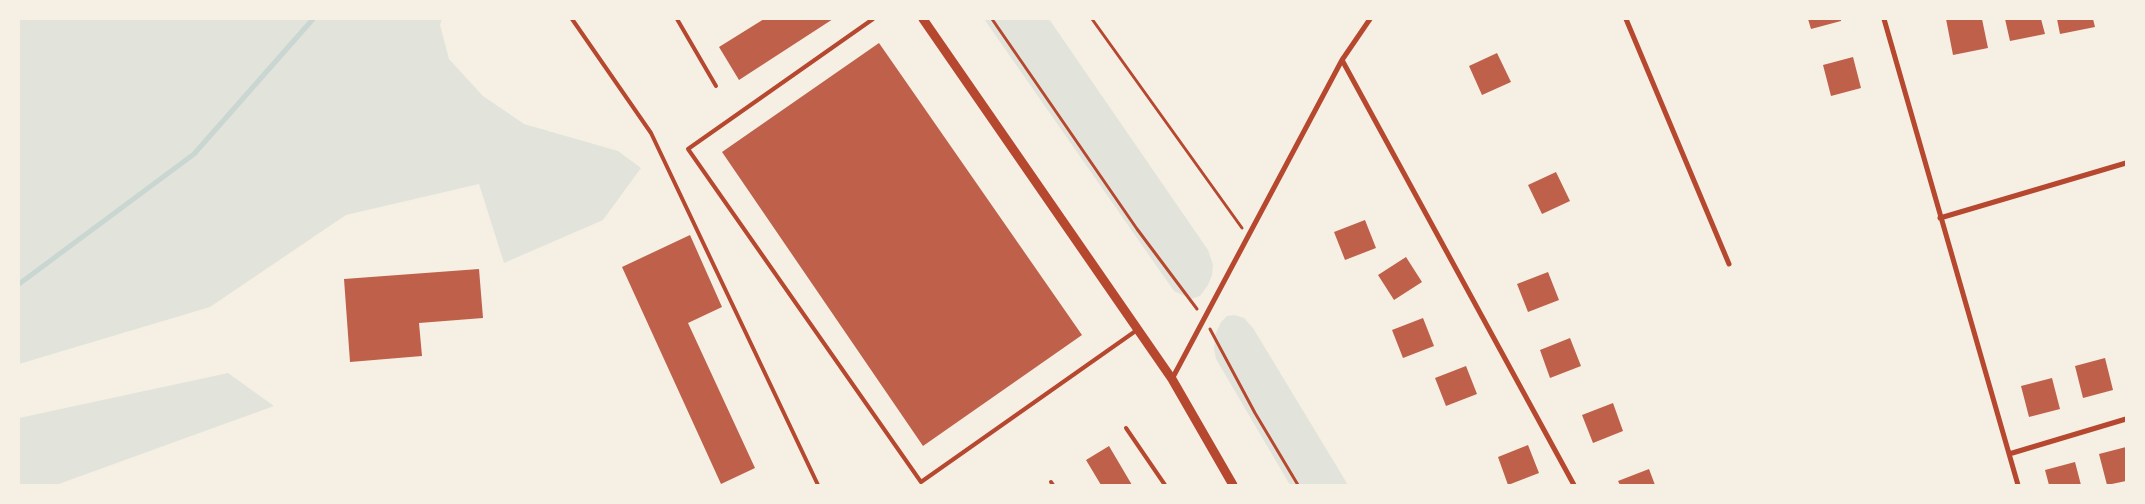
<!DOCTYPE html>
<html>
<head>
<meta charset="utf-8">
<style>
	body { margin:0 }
	#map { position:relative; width:2145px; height:504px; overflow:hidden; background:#f6efe4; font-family:"Source Serif 4",serif }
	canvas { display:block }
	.frame { position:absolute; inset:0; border:20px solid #f6efe4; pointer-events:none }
</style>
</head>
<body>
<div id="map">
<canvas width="2145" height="504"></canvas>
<div class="frame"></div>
</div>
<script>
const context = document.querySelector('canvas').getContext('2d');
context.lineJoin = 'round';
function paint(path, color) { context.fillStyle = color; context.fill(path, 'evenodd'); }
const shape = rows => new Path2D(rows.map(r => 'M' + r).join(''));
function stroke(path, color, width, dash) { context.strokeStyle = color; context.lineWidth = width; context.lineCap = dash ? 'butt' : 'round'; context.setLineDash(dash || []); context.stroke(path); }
const green = shape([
	[19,19,442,19,440,25,449,59,483,96,524,124,618,151,641,168,603,220,504,263,479,184,346,215,210,307,19,364],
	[984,19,1049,19,1208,250,1213,265,1212,275,1208,285,1200,296,1191,299,1174,291],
	[1235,315,1244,318,1253,328,1348,485,1290,485,1216,359,1214,349,1215,335,1221,322,1227,316],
	[228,373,274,406,56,485,19,485,19,418]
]);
const stream = shape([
	[19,284,194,154,313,19]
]);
const building = shape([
	[764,19,833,19,739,80,719,47],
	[1808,19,1841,19,1841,21,1811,29],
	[1946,19,1982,19,1988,48,1953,55],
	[2005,19,2041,19,2045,34,2010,41],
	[2057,19,2093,19,2095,27,2060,34],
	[879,43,1082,335,923,446,722,152],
	[1497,53,1511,82,1482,95,1469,66],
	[1853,57,1861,88,1831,96,1823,65],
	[1556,172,1570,201,1542,214,1528,185],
	[1365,220,1376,248,1345,260,1334,232],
	[690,235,722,307,688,323,755,468,721,484,622,267],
	[1406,257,1422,282,1394,300,1378,275],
	[479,269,483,318,419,323,422,356,350,362,344,279],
	[1548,272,1559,300,1528,312,1517,284],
	[1423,318,1434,346,1403,358,1392,330],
	[1570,338,1581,366,1550,378,1540,350],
	[2105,358,2113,390,2083,398,2075,366],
	[1466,366,1477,394,1446,406,1435,378],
	[2052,378,2060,409,2029,417,2021,386],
	[1613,403,1623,431,1593,443,1582,415],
	[1528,445,1539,473,1508,485,1498,457],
	[1109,446,1132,485,1101,485,1086,460],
	[2126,447,2126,481,2107,485,2099,454],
	[2075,462,2081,485,2049,485,2045,470],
	[1649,469,1655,485,1620,485,1618,481]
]);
const path = shape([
	[992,19,1137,229,1197,309],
	[1092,19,1242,228],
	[1210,329,1255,413,1298,485]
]);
const service = shape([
	[572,19,651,133,818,485],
	[677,19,716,86],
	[873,19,688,149,921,482,1137,330],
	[1126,428,1165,485],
	[1051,482,1053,485]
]);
const minor = shape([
	[1626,19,1729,264],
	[1884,19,2018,485],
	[1342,60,1370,19],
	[1940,218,2126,163],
	[1172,379,1342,60,1574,485],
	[2009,454,2126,419]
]);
const tertiary = shape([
	[923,19,1172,379,1233,485]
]);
paint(green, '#e2e4dc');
stroke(stream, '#c9d6d2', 5);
paint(building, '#bf614a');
stroke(path, '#b5482f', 3);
stroke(service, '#b5482f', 4);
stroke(minor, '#b5482f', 5);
stroke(tertiary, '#b5482f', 9);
</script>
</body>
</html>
